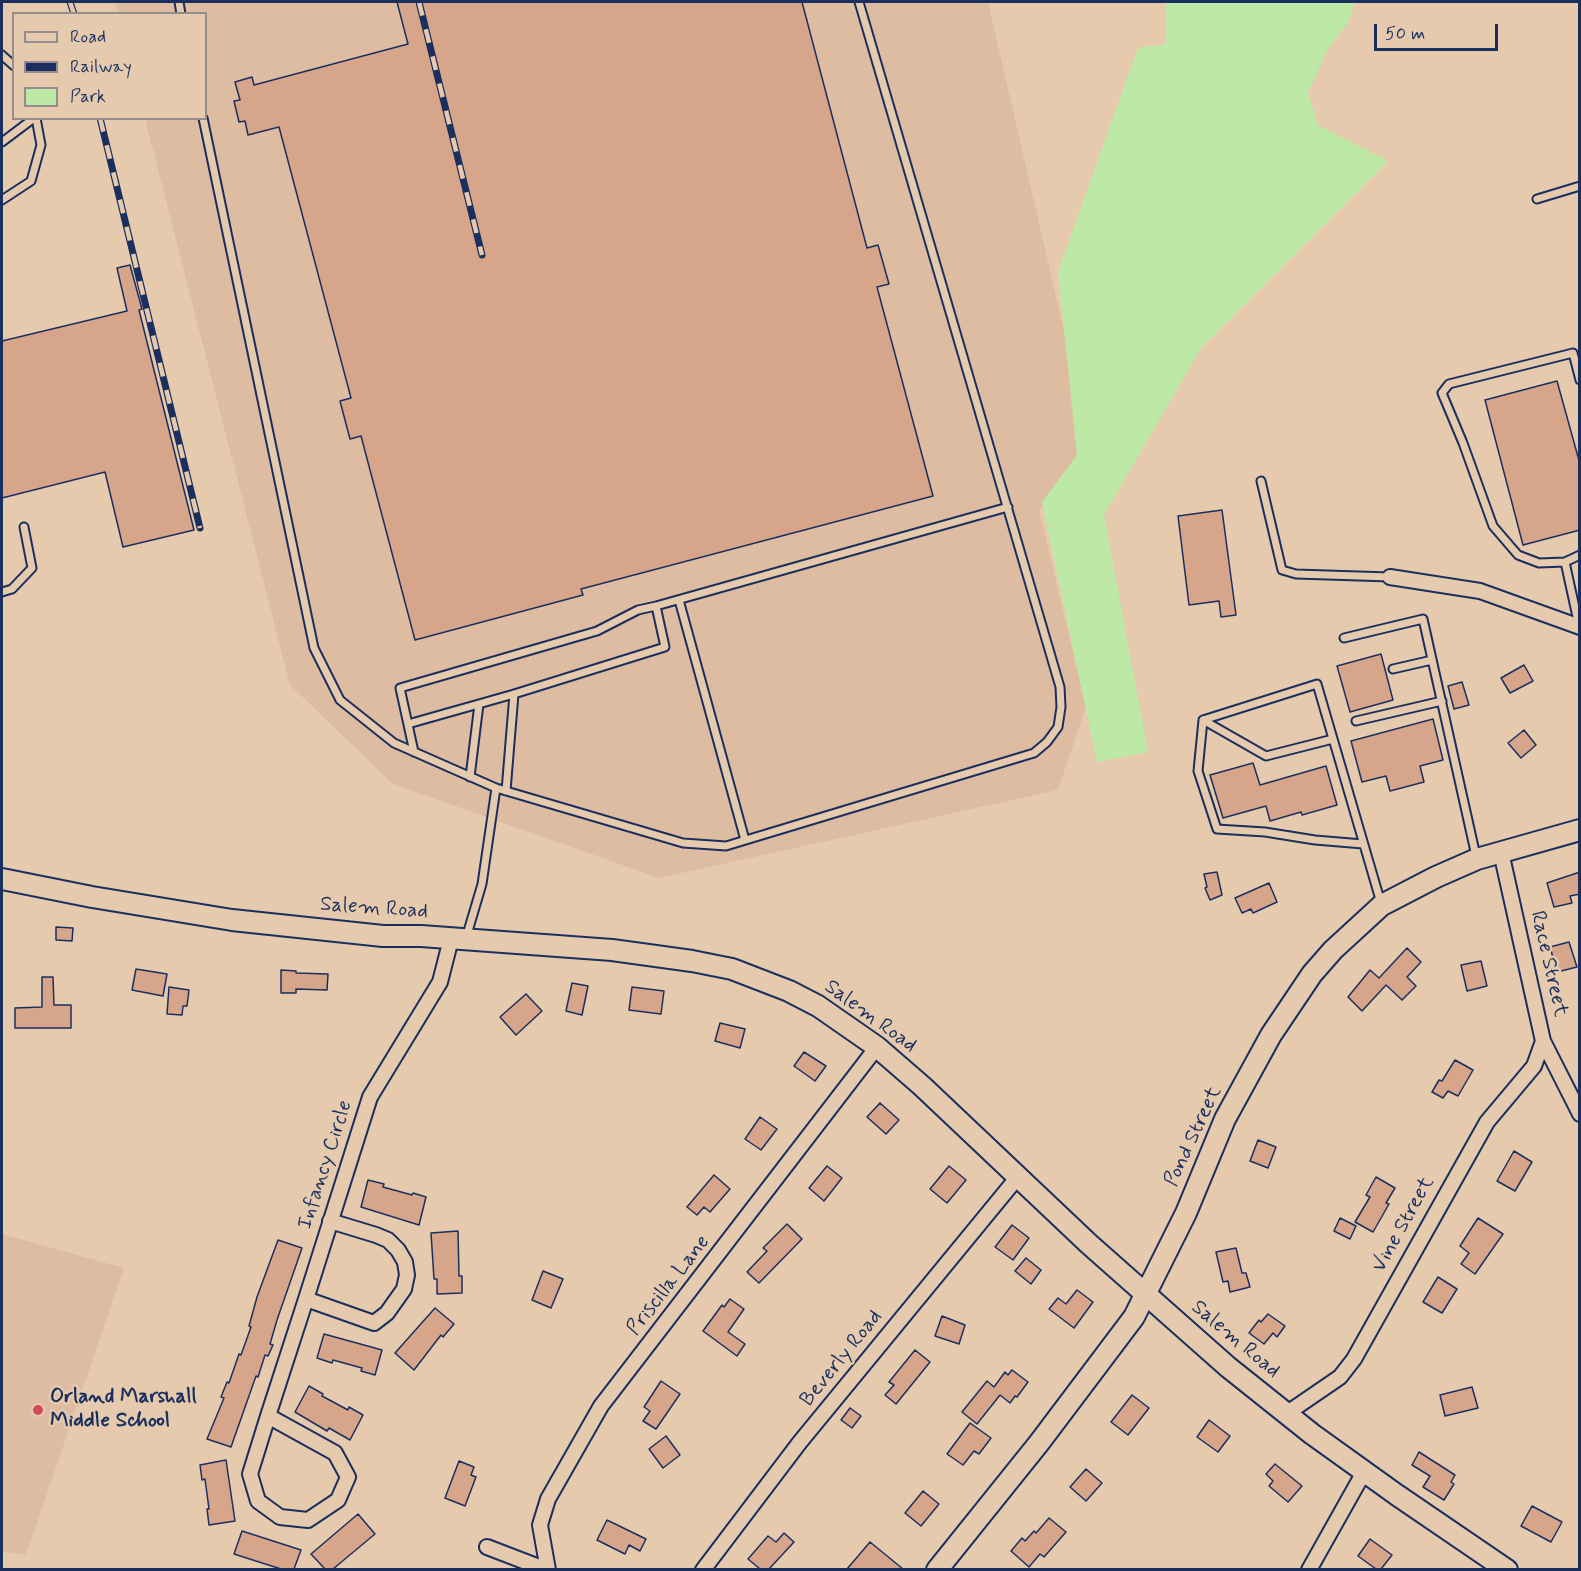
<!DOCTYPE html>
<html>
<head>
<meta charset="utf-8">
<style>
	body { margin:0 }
	#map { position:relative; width:1581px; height:1571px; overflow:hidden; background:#e6caae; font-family:Mynerve,sans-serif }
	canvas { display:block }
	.frame { position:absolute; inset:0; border:3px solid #1b2f5e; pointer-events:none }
	.legend { position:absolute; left:12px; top:12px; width:195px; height:108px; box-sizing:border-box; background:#e6caae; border:2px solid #958c8e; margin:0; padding:8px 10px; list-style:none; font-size:18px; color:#1b2f5e }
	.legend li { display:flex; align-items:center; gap:12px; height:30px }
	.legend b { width:30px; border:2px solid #958c8e }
	.scale { position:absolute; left:1374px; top:24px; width:124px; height:27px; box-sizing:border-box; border:3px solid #1b2f5e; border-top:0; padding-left:8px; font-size:18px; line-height:21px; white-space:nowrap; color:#1b2f5e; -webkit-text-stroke:4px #e6caae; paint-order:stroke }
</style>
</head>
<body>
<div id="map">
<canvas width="1581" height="1571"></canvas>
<div class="frame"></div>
<ul class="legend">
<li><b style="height:8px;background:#e6caae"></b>Road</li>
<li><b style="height:8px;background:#1b2f5e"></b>Railway</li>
<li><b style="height:16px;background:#bee8a5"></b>Park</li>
</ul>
<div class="scale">50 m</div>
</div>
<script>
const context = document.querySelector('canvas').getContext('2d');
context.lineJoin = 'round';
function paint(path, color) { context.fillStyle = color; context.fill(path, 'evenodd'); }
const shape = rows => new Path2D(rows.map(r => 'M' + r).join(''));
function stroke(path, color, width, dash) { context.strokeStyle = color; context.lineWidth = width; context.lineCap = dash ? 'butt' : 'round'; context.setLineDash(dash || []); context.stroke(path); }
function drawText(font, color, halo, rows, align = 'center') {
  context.font = font + ' Mynerve,sans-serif'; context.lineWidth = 5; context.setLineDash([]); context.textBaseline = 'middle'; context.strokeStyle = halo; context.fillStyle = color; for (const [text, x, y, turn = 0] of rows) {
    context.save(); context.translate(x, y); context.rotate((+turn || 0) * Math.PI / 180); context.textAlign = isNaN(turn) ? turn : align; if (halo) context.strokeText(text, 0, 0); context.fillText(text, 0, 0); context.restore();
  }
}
const built = shape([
	[115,2,988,2,1098,478,1039,509,1086,707,1058,790,659,878,393,784,290,685,145,119,206,118,206,14,118,13],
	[2,1234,124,1268,26,1555,2,1551]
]);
const green = shape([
	[1165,2,1355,2,1349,21,1327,50,1308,93,1318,125,1388,161,1201,348,1104,515,1148,752,1097,762,1042,502,1077,455,1058,272,1138,48,1166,44]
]);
const building = shape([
	[397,2,802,2,867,248,878,245,889,284,877,287,933,496,581,589,583,595,415,640,361,436,350,439,340,401,351,398,279,127,248,135,245,121,239,122,234,101,240,100,235,82,252,77,254,85,408,44,397,2],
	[130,265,142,309,139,310,194,530,123,547,105,472,2,498,2,341,127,311,117,268,130,265],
	[1557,381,1580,464,1580,530,1523,545,1485,400,1557,381],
	[1222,510,1236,615,1221,617,1219,601,1189,605,1178,516,1222,510],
	[1381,654,1393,700,1350,712,1337,666,1381,654],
	[1524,665,1533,681,1510,693,1501,678,1524,665],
	[1462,682,1469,705,1454,709,1448,686,1462,682],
	[1433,719,1443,760,1420,766,1424,782,1390,791,1386,776,1362,782,1351,741,1433,719],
	[1524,730,1536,745,1521,758,1508,743,1524,730],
	[1253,763,1260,785,1326,766,1337,805,1302,815,1301,812,1270,821,1266,806,1223,818,1210,775,1253,763],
	[1217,872,1222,895,1210,900,1205,888,1207,887,1204,874,1217,872],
	[1580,872,1580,894,1570,896,1572,903,1554,907,1547,883,1580,872],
	[1269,883,1277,902,1253,913,1251,909,1242,913,1235,898,1269,883],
	[56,927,73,928,72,941,56,940,56,927],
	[1569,942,1577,967,1557,972,1550,947,1569,942],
	[1407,948,1421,962,1407,977,1416,986,1402,1000,1386,985,1362,1011,1348,997,1370,970,1379,978,1407,948],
	[1481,961,1487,986,1467,991,1461,965,1481,961],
	[136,969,167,974,163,996,132,990,136,969],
	[281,970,296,971,296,973,328,974,327,990,296,989,296,993,281,993,281,970],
	[42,977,53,977,54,1005,71,1005,71,1028,15,1028,15,1008,42,1007,42,977],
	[572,983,588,986,582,1015,566,1011,572,983],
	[169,987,189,990,187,1006,183,1006,182,1015,167,1014,169,987],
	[632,987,664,991,661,1014,629,1010,632,987],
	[526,994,542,1011,516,1035,500,1017,526,994],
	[720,1023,745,1029,740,1048,715,1041,720,1023],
	[804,1052,826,1066,815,1081,794,1066,804,1052],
	[1455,1060,1473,1070,1458,1096,1448,1091,1443,1098,1432,1092,1439,1080,1442,1081,1455,1060],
	[880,1103,899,1120,886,1134,867,1117,880,1103],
	[760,1117,777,1129,761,1150,745,1139,760,1117],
	[1258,1140,1276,1147,1268,1168,1250,1161,1258,1140],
	[1514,1151,1532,1162,1515,1191,1497,1181,1514,1151],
	[827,1166,842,1178,824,1201,809,1188,827,1166],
	[949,1166,966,1180,947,1203,930,1189,949,1166],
	[714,1175,730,1189,710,1212,704,1207,697,1215,687,1207,714,1175],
	[1376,1177,1395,1188,1386,1203,1389,1204,1373,1232,1355,1222,1370,1197,1366,1195,1376,1177],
	[368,1180,384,1184,383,1187,412,1195,413,1193,426,1197,419,1225,361,1207,368,1180],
	[1340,1218,1356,1226,1350,1239,1334,1231,1340,1218],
	[1478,1218,1503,1234,1475,1274,1461,1264,1469,1253,1460,1246,1478,1218],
	[787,1224,802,1239,759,1283,747,1272,767,1251,763,1248,787,1224],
	[1012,1225,1029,1238,1013,1260,995,1247,1012,1225],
	[458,1231,459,1276,462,1276,462,1293,437,1294,437,1279,434,1279,431,1233,458,1231],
	[278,1240,302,1248,277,1320,270,1344,273,1345,268,1356,265,1355,258,1377,256,1376,231,1447,207,1439,224,1398,221,1397,227,1382,229,1383,239,1354,241,1355,251,1327,249,1326,257,1297,278,1240],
	[1236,1248,1242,1273,1246,1273,1250,1287,1230,1292,1228,1281,1223,1282,1216,1252,1236,1248],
	[1026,1258,1041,1270,1031,1284,1015,1271,1026,1258],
	[543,1271,563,1279,551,1308,532,1300,543,1271],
	[1438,1277,1457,1289,1442,1313,1423,1302,1438,1277],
	[1077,1290,1093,1302,1074,1328,1049,1309,1058,1298,1066,1304,1077,1290],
	[730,1299,744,1309,728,1332,745,1344,737,1356,703,1331,722,1305,724,1307,730,1299],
	[435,1308,454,1324,443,1337,441,1335,414,1370,395,1353,435,1308],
	[1268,1314,1285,1326,1277,1337,1273,1333,1264,1344,1249,1333,1259,1320,1261,1322,1268,1314],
	[942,1316,965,1325,959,1344,935,1336,942,1316],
	[324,1334,382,1350,375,1375,361,1371,362,1368,333,1360,332,1363,317,1358,324,1334],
	[915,1350,930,1362,896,1404,885,1395,894,1385,889,1382,915,1350],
	[1012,1370,1028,1382,1017,1397,1015,1396,1010,1403,1000,1395,977,1424,962,1412,987,1381,994,1387,1005,1372,1008,1375,1012,1370],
	[661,1381,680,1394,656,1429,643,1421,650,1411,644,1407,661,1381],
	[309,1386,323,1394,322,1396,348,1410,349,1407,363,1415,350,1440,329,1428,327,1431,295,1412,309,1386],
	[1472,1387,1478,1408,1445,1416,1440,1395,1472,1387],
	[1132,1395,1149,1408,1128,1435,1111,1422,1132,1395],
	[850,1408,861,1416,852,1428,841,1420,850,1408],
	[1209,1420,1230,1436,1218,1452,1197,1437,1209,1420],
	[970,1423,991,1438,979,1454,974,1451,963,1465,947,1454,970,1423],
	[666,1436,680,1455,663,1468,649,1449,666,1436],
	[1419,1452,1455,1475,1451,1482,1454,1484,1444,1500,1423,1487,1430,1476,1412,1465,1419,1452],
	[226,1460,235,1521,209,1525,207,1509,209,1509,205,1479,202,1480,200,1465,226,1460],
	[459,1461,474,1467,471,1475,476,1477,465,1506,445,1498,459,1461],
	[1275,1464,1302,1486,1288,1502,1269,1486,1273,1481,1266,1474,1275,1464],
	[1086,1469,1102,1483,1086,1501,1070,1487,1086,1469],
	[923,1491,939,1504,921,1526,905,1513,923,1491],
	[1532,1506,1562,1522,1551,1542,1521,1526,1532,1506],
	[358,1514,375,1534,333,1569,325,1569,311,1554,358,1514],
	[1049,1518,1066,1532,1044,1557,1040,1554,1029,1567,1011,1551,1022,1538,1025,1541,1034,1531,1036,1533,1049,1518],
	[607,1520,646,1539,640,1551,629,1545,625,1554,597,1540,607,1520],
	[242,1531,301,1550,294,1569,281,1569,234,1554,242,1531],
	[784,1533,794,1542,769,1569,760,1569,748,1559,768,1536,776,1542,784,1533],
	[1370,1539,1392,1555,1381,1569,1376,1569,1358,1556,1370,1539],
	[870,1542,903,1569,847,1569,870,1542]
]);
const lane = shape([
	[179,2,181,14],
	[2,55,14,66],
	[203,118,314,648,340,700,394,743,496,788],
	[2,142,34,118],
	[1537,199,1580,186],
	[2,200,31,181,41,145,36,118],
	[1580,380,1573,353,1449,384,1442,393,1463,443,1493,526,1518,555,1539,563,1565,562,1580,555],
	[1261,481,1282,570,1296,574,1390,577],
	[1565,562,1579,626],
	[2,592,12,589,32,568,24,527],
	[679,600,745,840],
	[1344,638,1423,619,1476,856],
	[1393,669,1432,660],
	[1203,720,1266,756,1333,739],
	[1356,721,1442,701],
	[408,724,514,694,665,647,656,606,1008,507],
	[414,752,400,688,597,631,638,610,656,606],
	[470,777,479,704],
	[506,791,514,694],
	[1363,844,1315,840,1265,832,1217,829,1198,771,1203,720,1317,684,1381,903],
	[466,938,482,884,496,788,683,843,726,846,1034,753,1047,742,1058,727,1061,707,1060,687,859,2]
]);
const street = shape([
	[1390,577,1480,591,1580,627],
	[1501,852,1543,1041,1580,1114],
	[306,1299,374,1323,387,1313,404,1289,407,1275,405,1262,398,1250,388,1240,376,1235,330,1221],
	[1286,1414,1340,1377,1354,1359,1487,1122,1534,1066,1543,1041],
	[268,1416,335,1453,348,1477,338,1500,308,1520,280,1517,258,1501,250,1474,268,1416,306,1299,370,1097,440,982,451,939],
	[487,1547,547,1570],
	[548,1570,540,1525,548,1499,601,1406,877,1047],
	[703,1570,800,1442,1017,1178],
	[1309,1570,1364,1472]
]);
const secondary = shape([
	[2,879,92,897,232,920,383,936,421,936,612,950,692,961,732,969,789,991,818,1006,877,1047,922,1086,1089,1244,1228,1367,1312,1434,1397,1495,1507,1570],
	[937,1570,1039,1443,1134,1317,1186,1213,1225,1119,1271,1035,1312,974,1333,950,1382,905,1436,877,1477,859,1580,830]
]);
const rail = shape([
	[70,2,74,14],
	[419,2,482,255],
	[100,118,200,528]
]);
const markers = [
	[38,1410,6,"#d1495b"]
];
const streetNames = [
	["Salem Road",374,909,4],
	["Race Street",1548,964,77],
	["Salem Road",870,1017,36],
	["Pond Street",1194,1137,-65],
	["Infancy Circle",326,1165,-72],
	["Vine Street",1404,1225,-61],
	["Priscilla Lane",669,1286,-52],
	["Salem Road",1235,1340,40],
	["Beverly Road",842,1359,-51]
];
const poiNames = [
	["Orland Marshall",50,1398],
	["Middle School",50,1422]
];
paint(built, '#debca2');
paint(green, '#bee8a5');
paint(building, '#d7a58a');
stroke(building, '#1b2f5e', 1.5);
stroke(lane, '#1b2f5e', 11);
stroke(street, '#1b2f5e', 18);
stroke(secondary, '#1b2f5e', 24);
stroke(lane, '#e6caae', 7);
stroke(street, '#e6caae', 14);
stroke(secondary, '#e6caae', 20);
stroke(rail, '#1b2f5e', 7);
stroke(rail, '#e6caae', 4.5, [14]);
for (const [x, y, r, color] of markers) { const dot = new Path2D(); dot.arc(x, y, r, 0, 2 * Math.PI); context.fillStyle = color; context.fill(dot); stroke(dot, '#e6caae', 2); }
drawText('21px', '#1b2f5e', '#e6caae', streetNames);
drawText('bold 21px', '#1b2f5e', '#e6caae', poiNames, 'left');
</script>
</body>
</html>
